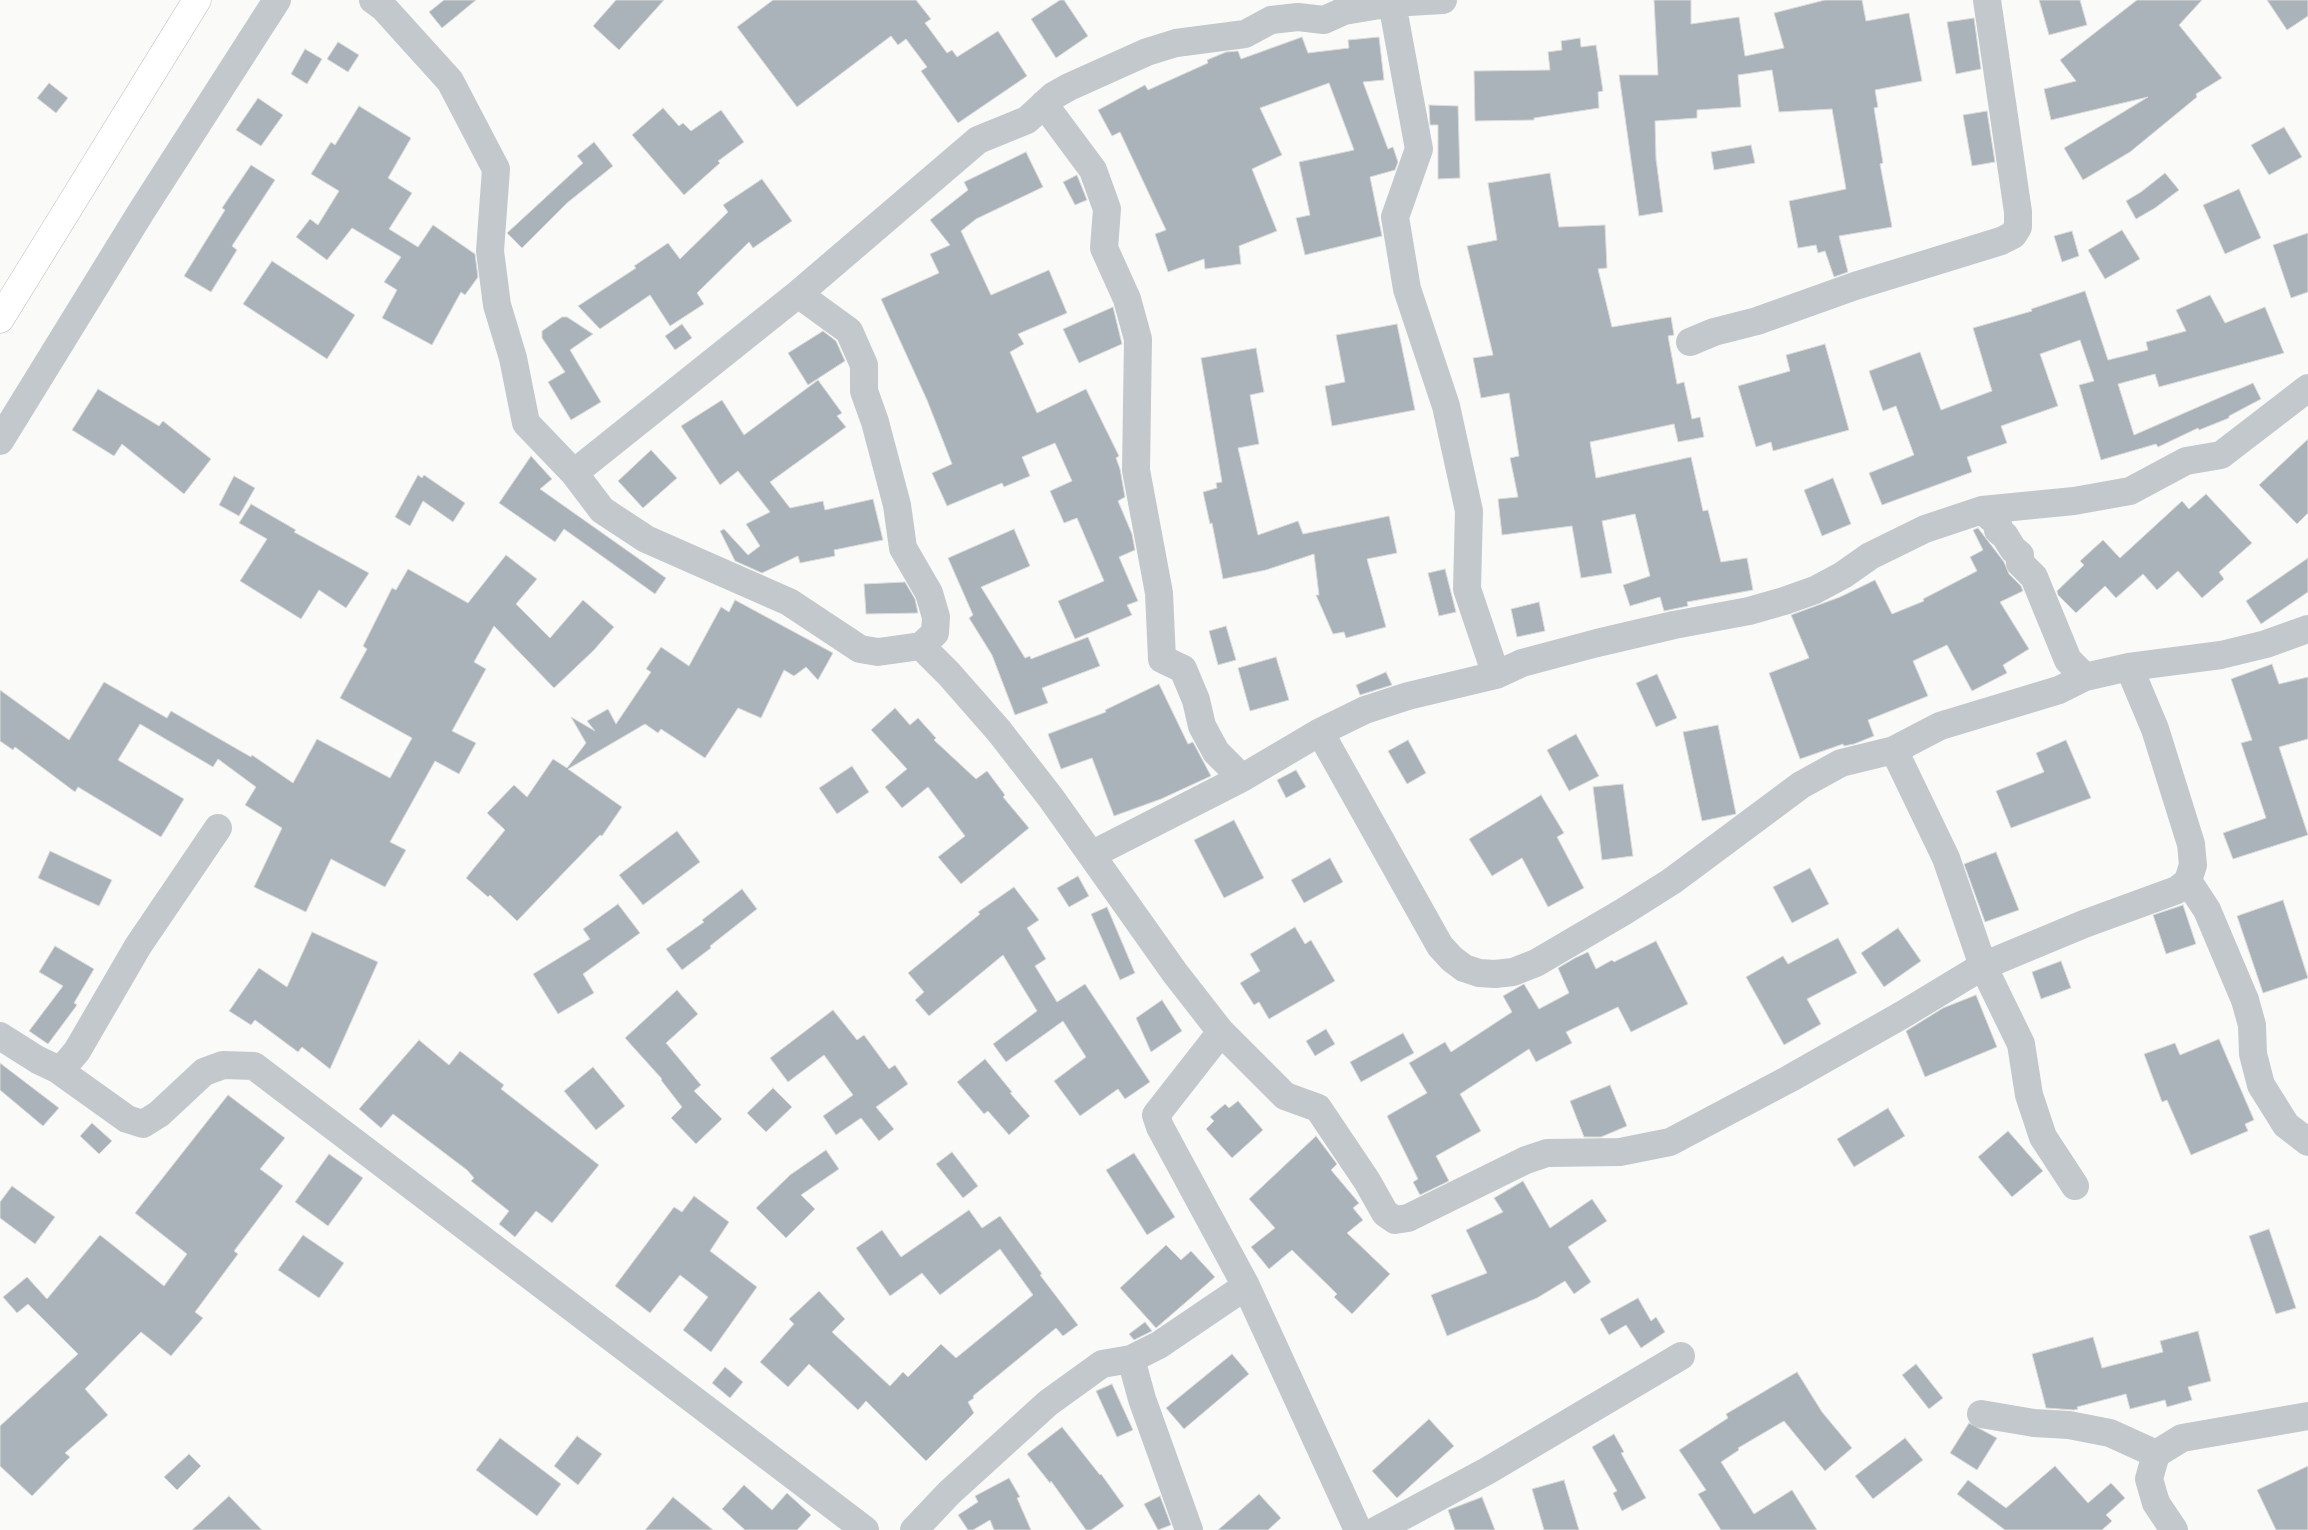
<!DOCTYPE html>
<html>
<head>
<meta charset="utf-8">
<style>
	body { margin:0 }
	canvas { display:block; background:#fafaf8 }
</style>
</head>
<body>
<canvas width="2308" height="1530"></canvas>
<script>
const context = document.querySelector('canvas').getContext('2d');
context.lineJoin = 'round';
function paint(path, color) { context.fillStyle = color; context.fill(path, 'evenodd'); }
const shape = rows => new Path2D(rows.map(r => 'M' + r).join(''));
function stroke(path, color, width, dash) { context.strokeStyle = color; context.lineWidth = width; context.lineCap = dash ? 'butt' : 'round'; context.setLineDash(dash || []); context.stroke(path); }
const building = shape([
	[444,0,476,0,442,28,429,12,444,0],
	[616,0,664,0,619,50,593,26,616,0],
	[773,0,916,0,931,19,925,23,947,53,952,50,957,57,998,31,1027,76,958,123,921,71,927,67,906,39,898,45,891,36,797,107,737,27,773,0],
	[1060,0,1064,0,1088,36,1056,58,1031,19,1060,0],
	[1654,0,1691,0,1691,24,1739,17,1745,56,1784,48,1774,13,1825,0,1862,0,1866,21,1909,13,1922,81,1875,90,1878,107,1874,108,1883,163,1880,164,1892,227,1839,236,1848,272,1834,277,1825,251,1818,253,1816,245,1798,248,1789,201,1846,189,1832,109,1779,112,1772,70,1738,75,1741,107,1697,110,1697,118,1655,121,1656,159,1663,212,1639,216,1619,75,1658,75,1654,0],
	[2039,0,2080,0,2087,25,2049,35,2039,0],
	[2137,0,2202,0,2179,25,2222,78,2196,94,2197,97,2130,152,2083,180,2064,148,2148,97,2051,120,2044,89,2076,81,2060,60,2137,0],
	[2267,0,2308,0,2308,16,2287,30,2267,0],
	[1974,18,1981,69,1956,74,1947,22,1974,18],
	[1302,37,1308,53,1349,48,1348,40,1379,37,1384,80,1363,82,1388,149,1393,147,1398,162,1395,170,1370,177,1382,236,1305,255,1296,218,1310,215,1299,162,1354,150,1329,83,1260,108,1282,155,1252,169,1277,231,1239,246,1241,264,1205,269,1204,259,1168,272,1155,234,1166,230,1120,132,1112,136,1098,110,1145,85,1148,90,1208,63,1207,60,1226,52,1238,51,1241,59,1302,37],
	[1580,38,1581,47,1596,45,1603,91,1598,92,1599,108,1534,118,1534,120,1475,121,1474,71,1550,70,1548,52,1562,50,1561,41,1580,38],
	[338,42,359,55,348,72,327,59,338,42],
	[305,49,322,59,307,84,291,74,305,49],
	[49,83,68,98,56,113,37,98,49,83],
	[258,98,283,115,261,146,236,130,258,98],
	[1429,105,1458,106,1460,178,1438,179,1438,125,1430,125,1429,105],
	[359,106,411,138,388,178,412,193,389,229,418,247,433,225,475,254,478,277,465,295,461,292,432,345,382,318,397,290,384,282,401,257,352,228,327,260,296,237,310,219,318,225,339,191,311,174,331,142,335,145,359,106],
	[663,108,679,126,683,123,691,131,721,110,744,142,718,161,720,163,684,195,632,135,663,108],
	[1987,111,1995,162,1972,166,1963,115,1987,111],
	[2284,127,2302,157,2269,175,2251,145,2284,127],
	[594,142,613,166,567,203,522,248,507,233,583,163,577,156,594,142],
	[1751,145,1755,163,1714,170,1711,152,1751,145],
	[1026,152,1043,187,976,219,961,231,991,295,1049,270,1067,313,1018,334,1024,344,1010,352,1037,413,1086,389,1119,456,1116,458,1120,469,1125,497,1118,501,1132,534,1135,550,1119,557,1138,601,1127,605,1132,615,1075,639,1058,601,1104,581,1077,518,1064,523,1050,491,1072,481,1055,443,1022,457,1030,476,1004,487,1002,483,947,506,932,473,952,464,927,400,881,299,939,273,930,254,950,245,930,220,968,190,964,182,1026,152],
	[251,165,275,180,232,246,237,250,211,292,184,276,225,210,222,208,251,165],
	[1550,173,1559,227,1605,225,1607,268,1598,269,1612,327,1671,317,1674,335,1668,336,1677,384,1684,382,1692,419,1700,417,1704,437,1678,442,1674,424,1590,442,1596,478,1691,457,1703,511,1708,510,1721,562,1747,558,1753,590,1687,602,1688,606,1664,611,1660,597,1630,606,1623,585,1650,576,1635,514,1602,521,1612,573,1581,578,1572,526,1502,535,1498,499,1518,497,1510,458,1519,456,1509,393,1481,398,1473,358,1493,355,1467,246,1497,240,1488,183,1550,173],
	[2165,173,2179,190,2155,208,2136,219,2126,201,2141,192,2165,173],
	[1077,175,1087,200,1075,205,1063,182,1077,175],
	[762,179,792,221,753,248,749,242,697,293,704,304,670,326,650,295,600,329,578,306,636,268,634,266,668,243,680,259,728,212,723,205,762,179],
	[2239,189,2261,238,2225,254,2203,205,2239,189],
	[2122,230,2140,259,2105,279,2088,250,2122,230],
	[2072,231,2079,256,2062,262,2054,236,2072,231],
	[2308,233,2308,292,2291,298,2273,245,2308,233],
	[272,261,355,315,327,359,243,304,272,261],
	[2085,291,2108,360,2148,350,2146,342,2186,331,2176,310,2210,295,2225,323,2265,307,2284,353,2159,387,2155,374,2118,384,2134,435,2253,383,2261,399,2229,416,2229,418,2199,430,2198,428,2158,447,2156,444,2101,460,2079,385,2094,381,2080,340,2040,354,2058,406,2001,426,2007,443,1967,457,1972,472,1882,505,1869,473,1914,455,1896,406,1883,411,1869,371,1920,352,1941,410,1992,391,1973,328,2032,311,2031,309,2085,291],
	[1113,307,1122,344,1079,363,1063,329,1113,307],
	[562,317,567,317,593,334,570,350,601,402,571,420,548,382,565,372,542,338,542,331,562,317],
	[682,324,692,338,675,350,665,336,682,324],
	[1397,324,1415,410,1332,426,1325,386,1345,382,1336,335,1397,324],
	[823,331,836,341,845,361,808,385,788,353,823,331],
	[1825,344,1849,430,1773,451,1771,442,1756,447,1738,386,1790,371,1786,355,1825,344],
	[1256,348,1264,392,1250,395,1259,444,1238,448,1258,535,1298,521,1303,534,1389,516,1397,553,1367,559,1386,627,1346,638,1344,632,1333,634,1316,595,1319,595,1314,554,1266,570,1223,579,1212,523,1210,524,1203,492,1217,488,1216,483,1222,482,1201,358,1256,348],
	[818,380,842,413,837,416,846,427,770,482,790,508,823,501,825,510,873,499,883,540,834,550,835,556,800,563,798,556,762,573,735,561,720,531,724,529,748,555,760,546,746,524,770,512,738,471,720,485,681,426,722,400,744,435,818,380],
	[98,389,159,426,163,421,211,459,184,494,122,444,114,456,72,430,98,389],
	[2308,439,2308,513,2297,524,2259,485,2308,439],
	[651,450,677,478,643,508,618,481,651,450],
	[531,456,552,479,540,489,666,578,655,594,564,529,555,542,499,503,531,456],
	[418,475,422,478,424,475,465,503,453,522,423,501,410,526,395,517,418,475],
	[234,476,255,488,239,516,219,505,234,476],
	[1833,478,1851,524,1822,536,1804,490,1833,478],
	[2206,494,2252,543,2219,572,2224,579,2202,598,2178,571,2157,590,2143,574,2116,598,2105,586,2076,613,2058,595,2057,591,2084,565,2080,561,2103,540,2120,558,2182,501,2189,509,2206,494],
	[251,504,296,530,294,532,369,573,346,608,319,590,301,619,240,581,267,539,239,523,251,504],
	[1978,528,2004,562,2009,574,2021,586,2023,591,2000,602,2029,649,2003,665,2007,673,1972,691,1947,645,1913,661,1928,696,1868,720,1874,736,1854,744,1844,746,1843,744,1800,759,1769,673,1809,658,1791,615,1840,597,1875,580,1892,614,1924,601,1923,599,1977,571,1970,557,1983,550,1973,530,1978,528],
	[1014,529,1030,566,981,587,1025,658,1030,656,1031,659,1088,637,1100,666,1042,688,1048,703,1015,715,992,655,969,618,973,615,948,558,1014,529],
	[506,555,537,579,516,604,550,638,583,600,614,627,594,650,554,688,494,626,474,662,486,669,452,731,476,743,459,774,435,761,390,842,406,850,385,887,331,859,306,912,254,887,282,828,245,805,256,787,218,759,213,767,140,724,118,760,184,799,161,837,78,787,75,792,15,747,13,750,0,741,0,690,69,740,104,682,167,718,171,711,251,757,252,755,293,783,317,739,390,778,412,738,340,698,367,649,363,646,392,588,396,590,408,569,468,603,506,555],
	[2308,558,2308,592,2261,624,2246,601,2308,558],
	[1445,569,1456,612,1439,616,1428,573,1445,569],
	[905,582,915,599,918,613,866,614,864,584,905,582],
	[735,600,833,653,818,680,806,667,794,676,784,670,761,718,738,708,705,758,661,729,658,733,645,724,568,769,622,807,602,836,600,835,517,921,490,895,488,897,466,878,505,830,487,813,514,785,527,797,553,759,567,768,586,743,571,717,595,731,587,721,608,709,616,724,651,672,646,669,661,647,689,666,721,607,729,612,735,600],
	[1539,602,1545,631,1517,637,1511,609,1539,602],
	[1226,626,1236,660,1218,665,1209,631,1226,626],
	[1276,657,1289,700,1250,711,1238,668,1276,657],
	[2272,664,2279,684,2308,677,2308,739,2279,747,2308,835,2233,859,2223,833,2266,818,2241,743,2252,740,2231,679,2272,664],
	[1386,672,1392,685,1360,695,1356,685,1386,672],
	[1657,674,1677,718,1656,727,1636,683,1657,674],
	[1159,684,1188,744,1193,742,1211,776,1161,799,1114,816,1092,758,1061,769,1048,734,1106,712,1105,710,1159,684],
	[895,708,910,725,918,718,936,738,934,740,976,779,987,771,1005,795,1003,797,1029,828,961,884,938,857,965,836,928,787,902,808,885,787,907,769,871,730,895,708],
	[1718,725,1736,814,1702,821,1683,732,1718,725],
	[1576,734,1599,776,1569,791,1547,750,1576,734],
	[1408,740,1426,773,1407,784,1388,751,1408,740],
	[2066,740,2091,798,2011,828,1996,791,2044,772,2036,753,2066,740],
	[852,766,869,792,837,814,819,788,852,766],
	[1296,770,1306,787,1286,798,1277,780,1296,770],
	[1623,784,1633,856,1602,860,1593,787,1623,784],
	[1541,795,1564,833,1557,837,1584,888,1548,907,1522,858,1492,876,1469,839,1541,795],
	[1234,820,1264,878,1224,898,1194,840,1234,820],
	[677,831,700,862,643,905,619,875,677,831],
	[50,851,112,880,99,906,38,878,50,851],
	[1996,852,2019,910,1985,922,1964,864,1996,852],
	[1330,858,1343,882,1304,903,1291,880,1330,858],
	[1810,868,1829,904,1792,923,1773,887,1810,868],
	[1078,876,1089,896,1069,907,1057,888,1078,876],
	[1014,887,1039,920,1027,928,1046,959,1035,966,1057,1002,1085,984,1150,1082,1125,1099,1118,1089,1080,1116,1054,1081,1086,1057,1063,1021,1006,1062,993,1044,1037,1011,1003,955,929,1016,915,1000,924,992,908,973,980,914,978,912,1014,887],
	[742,889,757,909,710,946,711,948,682,970,666,949,704,922,702,920,742,889],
	[2283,900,2308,978,2263,993,2237,916,2283,900],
	[618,904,640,933,583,974,594,993,558,1014,533,974,590,939,583,929,618,904],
	[2183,905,2196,944,2166,954,2153,915,2183,905],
	[1107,907,1135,973,1120,980,1091,914,1107,907],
	[1295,927,1305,944,1311,940,1335,981,1269,1019,1259,1002,1254,1005,1240,983,1260,971,1250,954,1295,927],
	[1898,928,1921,961,1884,987,1861,953,1898,928],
	[312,932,378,962,330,1069,302,1047,298,1052,255,1020,251,1025,229,1011,259,968,287,987,312,932],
	[1838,938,1857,973,1807,999,1821,1024,1784,1045,1746,977,1783,956,1788,964,1838,938],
	[1656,941,1688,1004,1631,1032,1618,1007,1566,1032,1572,1043,1536,1062,1529,1049,1460,1094,1481,1131,1436,1156,1449,1181,1420,1195,1413,1182,1418,1179,1387,1116,1427,1093,1409,1063,1445,1042,1451,1052,1512,1012,1503,996,1522,985,1524,984,1539,1009,1569,993,1558,968,1575,958,1588,952,1596,969,1612,960,1614,962,1656,941],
	[55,946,94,969,74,1003,77,1005,48,1044,29,1031,63,986,39,972,55,946],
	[2061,961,2071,988,2041,999,2032,972,2061,961],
	[677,990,698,1014,666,1043,701,1085,694,1091,722,1119,696,1144,671,1118,682,1107,661,1080,662,1079,625,1038,677,990],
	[1976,995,1997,1047,1925,1077,1906,1031,1943,1008,1976,995],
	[1162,1000,1182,1031,1151,1052,1136,1018,1162,1000],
	[833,1010,857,1040,864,1035,889,1069,895,1065,908,1084,876,1107,894,1129,879,1141,861,1118,836,1135,823,1116,853,1095,824,1055,788,1082,770,1058,833,1010],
	[1326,1029,1335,1044,1315,1056,1306,1041,1326,1029],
	[1403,1033,1414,1053,1361,1082,1350,1062,1403,1033],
	[2219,1039,2254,1120,2245,1124,2248,1131,2191,1155,2167,1100,2162,1102,2144,1054,2175,1043,2180,1055,2219,1039],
	[419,1040,449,1065,460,1051,504,1085,501,1089,599,1165,552,1223,536,1211,515,1237,499,1224,509,1211,471,1181,474,1178,467,1170,393,1114,381,1128,359,1109,419,1040],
	[985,1059,1012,1092,1010,1093,1030,1116,1009,1135,988,1111,984,1114,957,1082,985,1059],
	[0,1063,59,1108,43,1126,0,1090,0,1063],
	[593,1067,625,1106,596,1130,564,1091,593,1067],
	[1610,1085,1627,1126,1601,1137,1584,1137,1570,1101,1610,1085],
	[773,1088,792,1107,766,1132,747,1113,773,1088],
	[228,1095,285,1138,260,1169,283,1186,234,1251,238,1254,195,1312,203,1318,171,1356,141,1332,85,1389,108,1415,65,1453,70,1457,32,1496,0,1466,0,1426,78,1354,28,1304,17,1313,3,1297,27,1277,47,1299,100,1235,164,1286,187,1254,135,1213,228,1095],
	[1238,1101,1263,1130,1232,1158,1206,1129,1214,1121,1210,1117,1225,1104,1229,1108,1238,1101],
	[1888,1108,1905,1136,1854,1167,1837,1139,1888,1108],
	[92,1123,112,1141,99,1154,80,1136,92,1123],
	[2008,1131,2043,1171,2012,1197,1978,1157,2008,1131],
	[1316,1136,1337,1164,1331,1170,1359,1203,1353,1208,1363,1220,1347,1233,1390,1274,1352,1314,1334,1297,1337,1294,1292,1250,1269,1269,1251,1247,1275,1228,1249,1199,1316,1136],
	[826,1150,839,1169,801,1195,815,1209,786,1238,756,1208,790,1175,826,1150],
	[952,1152,978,1186,963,1198,936,1164,952,1152],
	[1134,1153,1175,1217,1147,1235,1106,1170,1134,1153],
	[329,1154,363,1178,328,1226,295,1202,329,1154],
	[1523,1181,1550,1228,1592,1199,1607,1221,1568,1247,1591,1282,1574,1294,1565,1281,1537,1298,1447,1336,1431,1295,1487,1273,1466,1230,1503,1212,1494,1198,1523,1181],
	[12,1186,55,1217,35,1244,0,1218,0,1202,12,1186],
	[694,1196,729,1222,710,1251,757,1287,711,1352,683,1330,708,1297,680,1275,650,1313,615,1286,674,1207,682,1212,694,1196],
	[969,1210,982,1228,1000,1216,1042,1274,1040,1275,1078,1325,1063,1336,1056,1328,973,1396,974,1398,968,1402,974,1413,926,1461,866,1401,858,1410,809,1364,788,1387,760,1362,794,1324,789,1319,819,1291,845,1319,832,1332,890,1386,903,1372,908,1377,941,1344,956,1358,1033,1295,1000,1249,940,1295,922,1273,890,1296,856,1248,882,1230,901,1257,969,1210],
	[2269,1229,2296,1308,2276,1314,2249,1236,2269,1229],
	[303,1235,344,1263,319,1298,278,1270,303,1235],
	[1166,1245,1181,1260,1191,1251,1215,1277,1156,1328,1120,1288,1166,1245],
	[1638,1298,1651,1321,1656,1317,1665,1332,1641,1348,1626,1325,1609,1335,1600,1319,1638,1298],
	[1145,1322,1152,1331,1134,1340,1129,1334,1145,1322],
	[2198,1331,2211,1381,2188,1387,2192,1400,2167,1407,2165,1400,2130,1409,2126,1394,2077,1407,2078,1409,2074,1410,2046,1408,2032,1354,2093,1337,2102,1368,2163,1352,2160,1341,2198,1331],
	[1232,1354,1249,1374,1184,1429,1166,1408,1232,1354],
	[1916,1364,1943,1398,1929,1409,1902,1375,1916,1364],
	[725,1367,743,1382,730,1398,712,1383,725,1367],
	[1797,1372,1822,1412,1852,1448,1825,1471,1784,1421,1738,1448,1739,1450,1721,1462,1754,1514,1792,1490,1817,1530,1721,1530,1698,1494,1706,1490,1679,1450,1728,1418,1726,1414,1797,1372],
	[1112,1384,1133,1430,1117,1437,1096,1391,1112,1384],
	[1429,1419,1454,1446,1397,1498,1372,1471,1429,1419],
	[1969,1423,1997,1438,1977,1470,1950,1453,1969,1423],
	[1062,1427,1100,1475,1101,1474,1124,1506,1091,1530,1086,1530,1051,1481,1050,1483,1027,1454,1062,1427],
	[1614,1434,1624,1452,1621,1453,1646,1498,1622,1511,1613,1493,1617,1491,1592,1447,1614,1434],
	[577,1436,602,1454,578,1485,554,1466,577,1436],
	[500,1438,561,1484,537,1516,476,1470,500,1438],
	[1905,1438,1923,1460,1873,1499,1855,1476,1905,1438],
	[189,1454,201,1466,177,1490,164,1477,189,1454],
	[2055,1466,2088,1503,2111,1483,2125,1498,2106,1515,2112,1521,2102,1530,2005,1530,1957,1494,1968,1480,2006,1508,2055,1466],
	[2308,1466,2308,1530,2276,1530,2257,1490,2308,1466],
	[1009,1478,1020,1497,1017,1498,1031,1530,994,1530,990,1520,973,1530,968,1530,958,1515,978,1502,975,1496,1009,1478],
	[1564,1480,1579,1530,1544,1530,1532,1489,1564,1480],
	[744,1485,772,1510,787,1493,811,1515,797,1530,745,1530,722,1509,744,1485],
	[1259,1494,1281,1518,1268,1530,1218,1530,1259,1494],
	[229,1496,262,1530,192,1530,229,1496],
	[1160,1496,1171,1525,1158,1530,1144,1504,1160,1496],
	[673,1497,713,1530,645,1530,673,1497],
	[1482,1497,1495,1530,1455,1530,1448,1510,1482,1497]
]);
const minor = shape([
	[373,0,384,8,450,81,496,169,490,251,497,305,513,358,526,423,574,473,602,510,646,539,789,602,860,649,878,652,921,646,935,633,936,617,929,593,903,548,897,505,875,422,864,391,864,365,849,331,798,294],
	[1392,3,1419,149,1395,217,1407,289,1446,406,1469,511,1467,589,1496,675],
	[1044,104,1093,170,1107,209,1104,248,1127,299,1138,339,1136,470,1159,593,1162,659,1183,669,1196,700,1202,726,1216,752,1242,778],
	[1690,342,1714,332,1757,321,1855,286,2001,241,2013,235,2018,227,2018,212,1987,0],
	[0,441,141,212,277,0],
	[574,473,798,294,978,140,1027,120,1053,96,1069,87,1147,52,1176,43,1245,34,1271,20,1298,17,1324,20,1344,11,1392,3,1443,0],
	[1982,510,1998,524,1998,530,2005,536,2013,549,2020,555,2020,563,2034,577,2068,660,2085,677],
	[921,646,949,674,999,731,1051,798,1175,973,1221,1032,1285,1096,1318,1108,1367,1181,1385,1213,1395,1220,1408,1218,1526,1160,1547,1153,1620,1152,1670,1142,1789,1079,1902,1015,1983,966,2084,924,2177,890,2188,881,2193,865,2191,844,2155,729,2129,667],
	[1320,732,1440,946,1452,959,1464,968,1479,973,1495,974,1513,972,1536,963,1623,912,1672,881,1801,785,1841,763,1894,750,1940,726,2059,690,2085,677,2129,667,2221,655,2266,644,2308,629],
	[1894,750,1946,858,1983,966,2021,1044,2029,1095,2043,1137,2075,1186],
	[1093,854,1242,778,1320,732,1365,710,1408,696,1496,675,1522,663,1597,643,1674,625,1749,611,1784,601,1815,590,1843,575,1870,556,1925,529,1982,510,2074,501,2130,491,2186,461,2221,455,2308,388],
	[2188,881,2207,910,2245,1000,2252,1025,2253,1054,2261,1085,2286,1125,2308,1142],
	[1221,1032,1156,1115,1160,1127,1246,1286,1358,1530],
	[0,1036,38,1060,57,1069,66,1064,77,1051,138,946,218,828],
	[57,1069,127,1119,143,1124,159,1114,204,1072,223,1065,254,1066,865,1530],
	[1131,1359,1142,1399,1189,1530],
	[1981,1414,2034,1423,2069,1425,2110,1433,2156,1454],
	[914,1530,949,1493,1048,1403,1102,1364,1131,1359,1159,1345,1246,1286],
	[1377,1530,1487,1471,1681,1356],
	[2174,1530,2156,1503,2149,1479,2156,1454,2182,1438,2308,1416]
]);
const major = shape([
	[0,319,197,0]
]);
paint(building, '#aab3b9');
stroke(building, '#dcdcda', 1);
stroke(major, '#b5babe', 29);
stroke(minor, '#c3c8cc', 28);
stroke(major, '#fff', 28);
</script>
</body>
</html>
